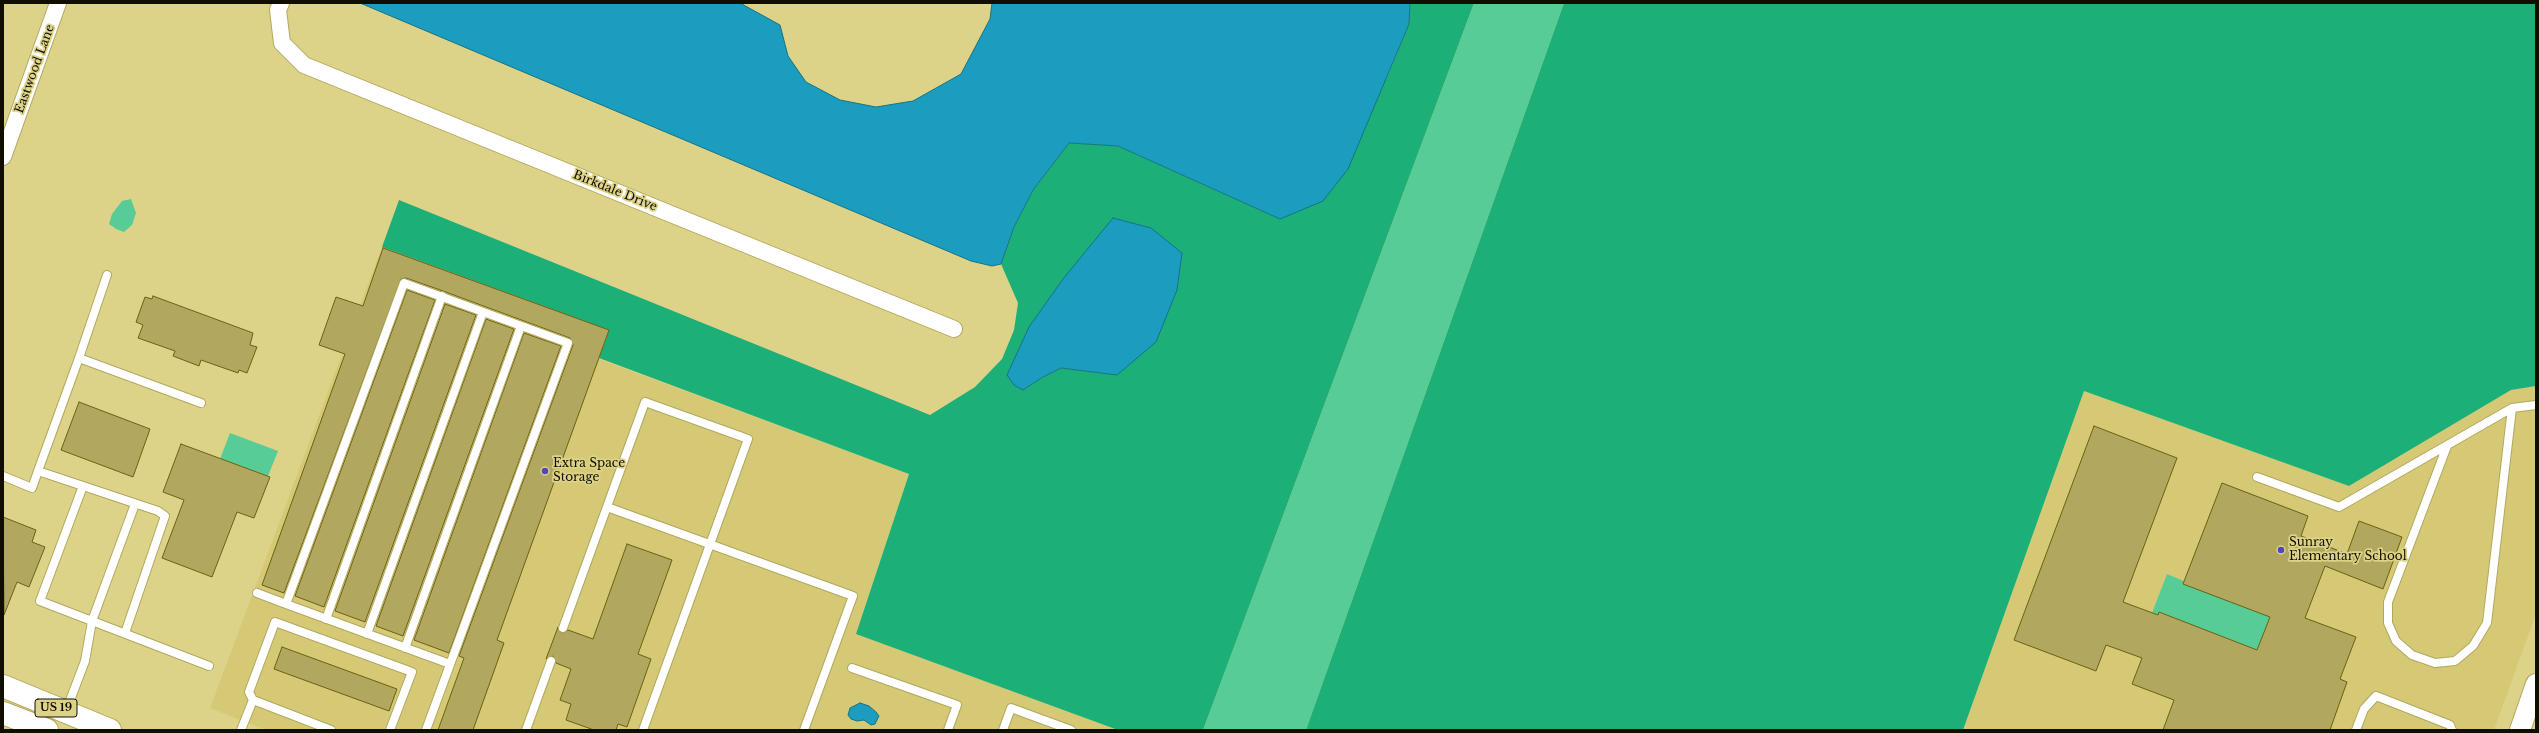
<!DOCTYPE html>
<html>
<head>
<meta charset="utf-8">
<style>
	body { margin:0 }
	#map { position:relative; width:2539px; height:733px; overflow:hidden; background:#ddd388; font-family:"Libre Baskerville",serif }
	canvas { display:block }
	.frame { position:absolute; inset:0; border:4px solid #110e00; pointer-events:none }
</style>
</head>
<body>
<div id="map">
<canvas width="2539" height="733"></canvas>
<div class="frame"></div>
</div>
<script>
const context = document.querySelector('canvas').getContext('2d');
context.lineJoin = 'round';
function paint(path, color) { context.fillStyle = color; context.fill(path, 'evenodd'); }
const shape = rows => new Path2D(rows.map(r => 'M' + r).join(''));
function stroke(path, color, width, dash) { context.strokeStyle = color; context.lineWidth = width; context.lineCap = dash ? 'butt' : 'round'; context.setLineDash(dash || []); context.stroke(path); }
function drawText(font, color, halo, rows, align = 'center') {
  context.font = font + ' "Libre Baskerville",serif'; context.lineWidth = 3.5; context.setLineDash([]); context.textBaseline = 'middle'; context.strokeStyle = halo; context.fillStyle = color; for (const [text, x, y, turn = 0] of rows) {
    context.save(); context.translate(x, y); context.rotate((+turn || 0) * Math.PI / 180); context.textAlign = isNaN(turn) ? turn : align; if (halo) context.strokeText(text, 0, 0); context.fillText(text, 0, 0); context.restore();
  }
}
const built = shape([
	[382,247,609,330,599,359,909,474,856,634,1118,730,266,730,210,708],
	[2536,386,2536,614,2494,730,1963,730,2084,391,2349,486,2511,390]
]);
const green = shape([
	[1474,3,1564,3,1306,730,1203,730],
	[131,199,136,213,132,225,124,232,116,229,109,224,112,214,122,201],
	[230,433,278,451,268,476,220,459],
	[2167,574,2270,617,2257,650,2159,613,2158,615,2152,613]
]);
const forest = shape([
	[1410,3,1474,3,1203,730,1118,730,856,634,909,474,599,358,609,330,382,247,399,200,930,415,975,387,1002,359,1014,330,1018,303,1001,264,1014,227,1033,190,1069,143,1118,146,1280,219,1387,77,1409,24],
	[1181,253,1117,375,1061,368,1043,377,1023,390],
	[1564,3,2536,3,2536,386,2511,390,2349,486,2084,391,1963,730,1306,730]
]);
const water = shape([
	[360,3,740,3,780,25,788,56,806,82,840,100,876,107,913,101,961,74,990,19,992,3,1410,3,1409,24,1348,169,1323,201,1280,219,1118,146,1069,143,1033,190,1014,227,1001,264,992,266,971,261,360,3],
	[1113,218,1151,228,1182,253,1177,290,1156,342,1117,375,1061,368,1043,377,1023,390,1014,385,1007,375,1029,327,1063,279,1113,218],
	[860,703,869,706,876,712,879,716,875,724,871,725,864,720,857,721,851,719,848,715,850,708,860,703]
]);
const building = shape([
	[383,248,609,330,497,640,504,643,473,730,438,730,464,658,459,656,573,345,570,338,443,291,406,278,401,279,284,593,262,585,345,354,319,345,336,297,363,306,383,248],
	[407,290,435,300,324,607,295,596,407,290],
	[153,296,253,333,250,345,257,347,247,373,239,370,238,373,201,360,199,366,173,356,175,351,138,338,143,325,136,322,145,297,152,299,153,296],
	[445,304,476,315,365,622,335,611,445,304],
	[486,319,514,329,403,636,376,626,486,319],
	[524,333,561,346,449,653,414,640,524,333],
	[79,402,150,429,133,477,61,450,79,402],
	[2094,426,2177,458,2123,602,2158,615,2159,612,2257,650,2270,617,2183,584,2222,483,2308,516,2301,536,2347,554,2359,521,2402,537,2383,589,2325,566,2305,618,2356,637,2340,679,2347,682,2330,730,2163,730,2174,700,2132,684,2142,658,2106,645,2096,671,2014,640,2094,426],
	[181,444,270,477,254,518,237,512,212,577,162,558,184,500,163,492,181,444],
	[3,517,36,530,32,542,45,547,29,587,17,582,4,615,3,517],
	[627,544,672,560,638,654,651,659,627,727,618,724,616,730,594,730,566,720,571,704,560,700,571,669,556,663,553,656,546,659,558,627,562,633,568,630,593,639,627,544],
	[282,647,397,689,389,711,274,669,282,647]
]);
const service = shape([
	[79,358,107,275],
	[2447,446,2388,602,2388,623,2396,641,2412,655,2435,663,2455,661,2473,646,2487,623,2512,408],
	[3,476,32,488,38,471],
	[2257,477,2339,507,2512,408,2536,405],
	[83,486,40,601,92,621,135,504],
	[607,507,853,596,804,730],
	[257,593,286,604],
	[326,619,442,296],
	[563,628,645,402,748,439,643,730],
	[125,633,165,516,158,511,38,471,79,358,201,403],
	[367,634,483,312],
	[405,648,521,326],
	[852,668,957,705,948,730],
	[253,700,249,692,275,622,412,672,390,730],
	[66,711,85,661,92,621,209,666],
	[241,730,253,700,331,730],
	[426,730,568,343,404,283,286,604,450,664],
	[526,730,551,661],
	[1003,730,1011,708,1071,730],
	[2356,730,2364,709,2376,696,2450,725,2452,730]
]);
const minor = shape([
	[281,3,278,10,282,43,304,65,954,329],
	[3,157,58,3]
]);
const tertiary = shape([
	[2520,730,2536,684]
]);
const trunk = shape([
	[3,686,110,730],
	[3,713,47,730]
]);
const markers = [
	[545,471,4,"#5146be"],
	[2281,550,4,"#5146be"]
];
const shields = [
	[56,708,42]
];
const shieldNames = [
	["US 19",56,708]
];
const streetNames = [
	["Eastwood Lane",35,69,-70],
	["Birkdale Drive",615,191,22]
];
const poiNames = [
	["Extra Space",553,464],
	["Storage",553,478],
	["Sunray",2289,543],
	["Elementary School",2289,557]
];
paint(built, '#d5c976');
paint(green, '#58cc97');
paint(forest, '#1caf78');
paint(water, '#1a9dbf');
stroke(water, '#177286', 1);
paint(building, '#b1a75e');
stroke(building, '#6b6110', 1);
stroke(service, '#b2a75e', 10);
stroke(minor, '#b2a75e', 18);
stroke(tertiary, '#b2a75e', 22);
stroke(trunk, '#b2a75e', 24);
stroke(service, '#fff', 8);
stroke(minor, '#fff', 16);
stroke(tertiary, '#fff', 20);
stroke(trunk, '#fff', 22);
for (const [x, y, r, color] of markers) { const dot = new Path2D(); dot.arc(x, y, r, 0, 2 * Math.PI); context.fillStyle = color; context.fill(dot); stroke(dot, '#ddd388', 1.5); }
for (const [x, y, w] of shields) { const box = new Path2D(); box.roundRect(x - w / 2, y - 9, w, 18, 3); context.fillStyle = '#ddd388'; context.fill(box); stroke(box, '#110e00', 1); }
drawText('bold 11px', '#110e00', null, shieldNames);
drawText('12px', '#110e00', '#ddd388', streetNames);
drawText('12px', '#110e00', '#ddd388', poiNames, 'left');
</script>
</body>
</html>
